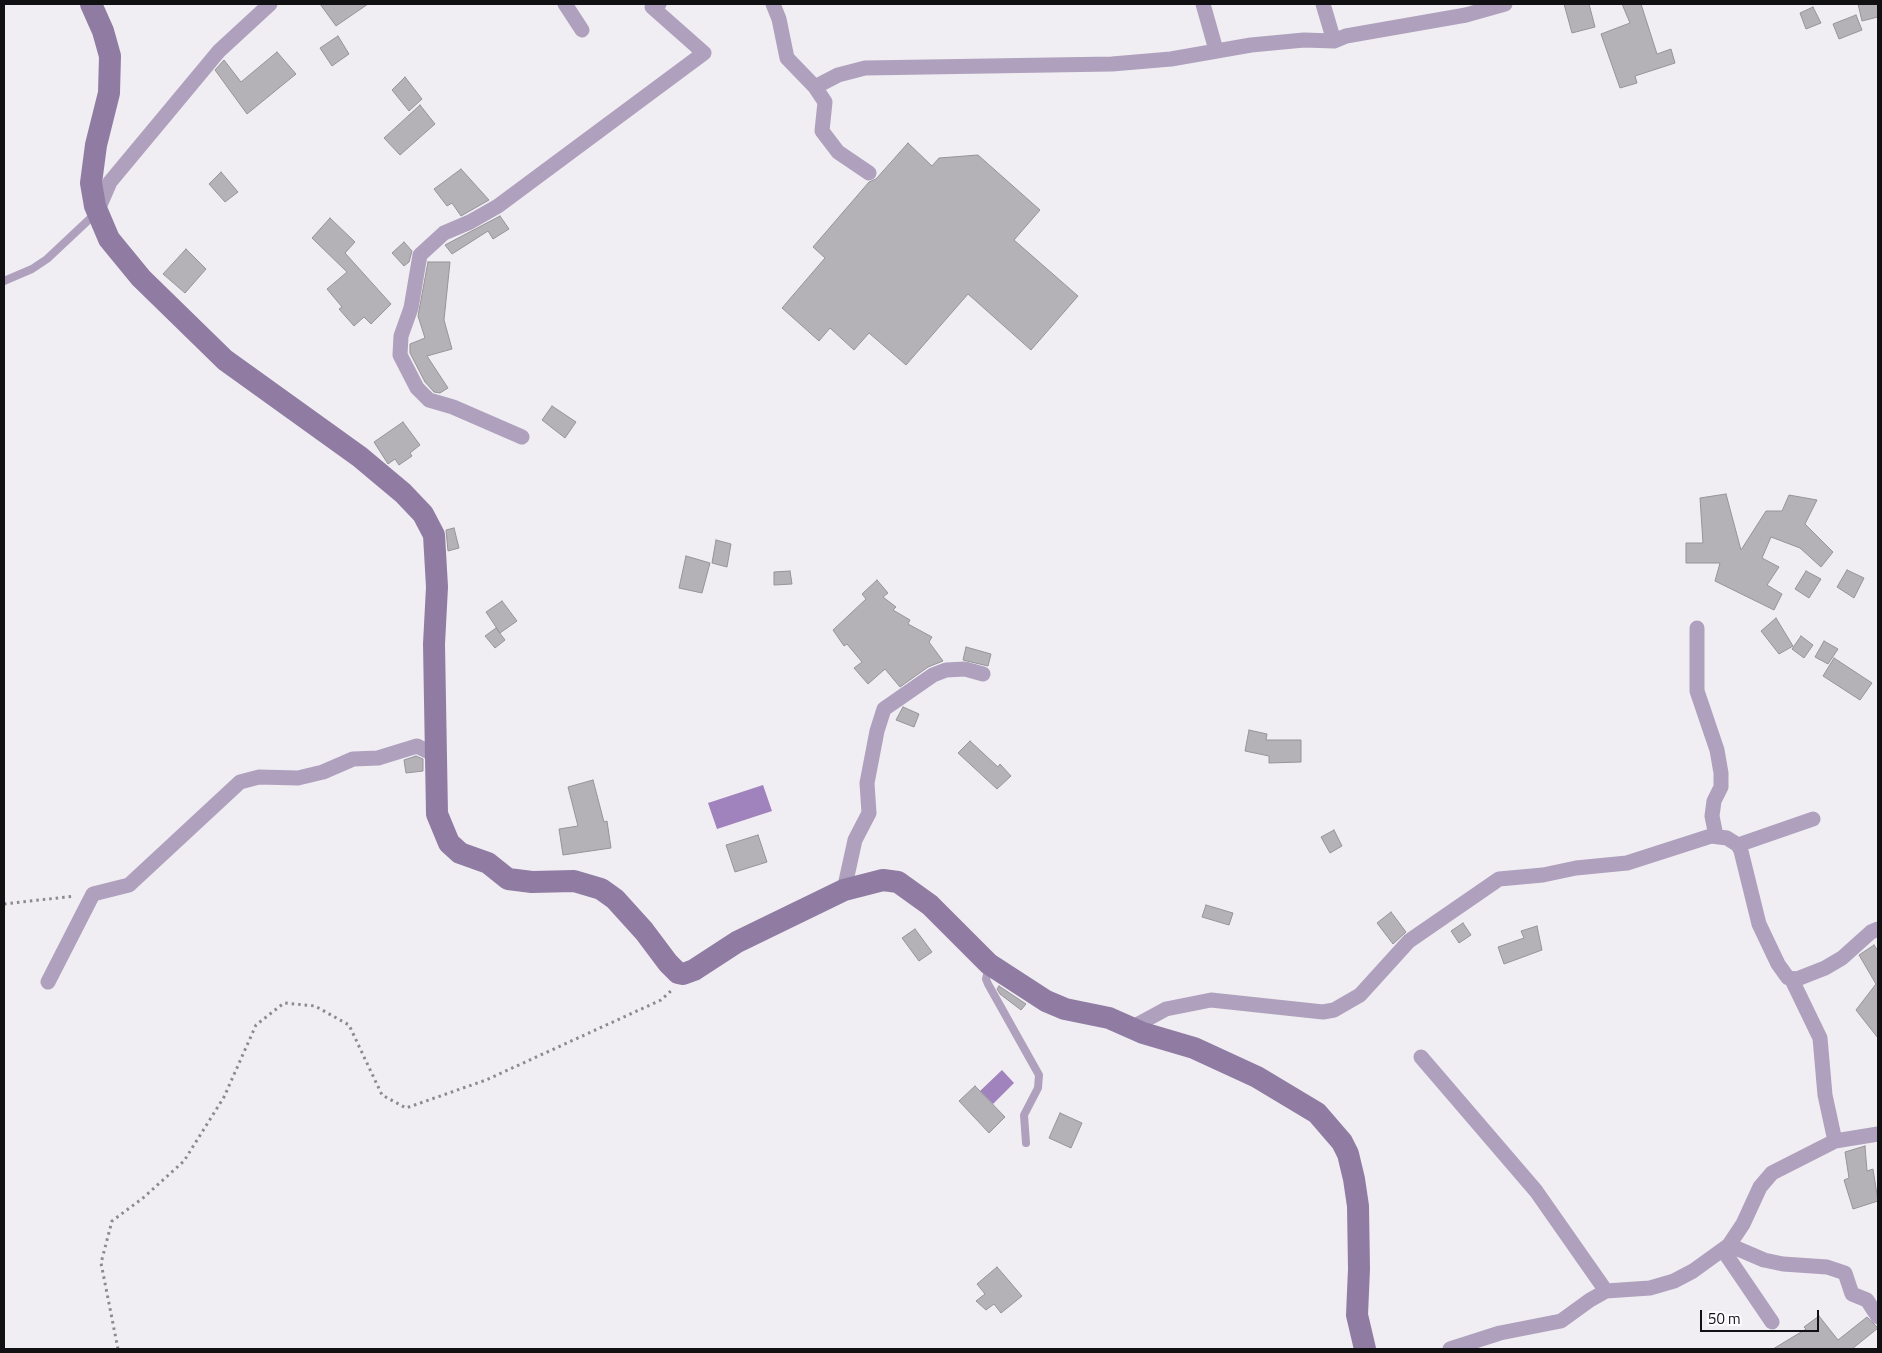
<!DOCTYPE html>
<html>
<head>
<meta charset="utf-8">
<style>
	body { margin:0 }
	#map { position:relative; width:1882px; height:1353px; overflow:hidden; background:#f0eef3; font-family:"Titillium Web",sans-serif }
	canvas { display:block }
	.frame { position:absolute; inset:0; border:5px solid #111012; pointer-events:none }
	.scale { position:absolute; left:1700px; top:1310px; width:119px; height:22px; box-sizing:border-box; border:2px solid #111012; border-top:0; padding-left:6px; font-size:15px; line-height:18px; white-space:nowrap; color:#111012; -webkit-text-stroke:4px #fdfbff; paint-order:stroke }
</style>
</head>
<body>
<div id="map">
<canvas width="1882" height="1353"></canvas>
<div class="frame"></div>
<div class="scale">50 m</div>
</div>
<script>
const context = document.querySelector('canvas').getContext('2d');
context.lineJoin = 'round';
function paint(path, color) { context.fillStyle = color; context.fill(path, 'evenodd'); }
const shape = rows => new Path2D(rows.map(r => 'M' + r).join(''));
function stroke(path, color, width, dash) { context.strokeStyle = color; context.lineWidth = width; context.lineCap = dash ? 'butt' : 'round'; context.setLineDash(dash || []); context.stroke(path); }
const water = shape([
	[763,785,772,811,717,829,708,803],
	[1002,1070,1014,1083,993,1104,980,1091]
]);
const building = shape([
	[320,4,368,4,336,26,320,4],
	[1564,4,1589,4,1595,27,1572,33,1564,4],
	[1622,4,1641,4,1657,54,1671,49,1675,63,1635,76,1637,83,1620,88,1601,34,1630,23,1622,4],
	[1858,4,1878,4,1878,17,1862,21,1858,4],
	[1813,7,1821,23,1806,29,1800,13,1813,7],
	[1856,15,1862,30,1839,39,1833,24,1856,15],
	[338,36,349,54,332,66,320,48,338,36],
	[277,52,296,74,247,114,215,70,224,60,241,82,277,52],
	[405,77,422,99,409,111,392,90,405,77],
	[420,105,435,124,400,155,384,138,420,105],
	[908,143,932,166,939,158,978,155,1040,210,1014,240,1078,296,1031,350,968,294,906,365,869,333,854,350,830,328,819,341,782,308,825,258,813,247,869,182,876,179,908,143],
	[461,169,489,200,461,216,452,203,447,206,434,189,461,169],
	[221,172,238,192,225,202,209,184,221,172],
	[500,216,509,229,493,239,488,231,452,254,445,245,500,216],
	[330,218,355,242,345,253,391,304,371,324,364,317,354,326,339,309,342,307,327,289,347,272,312,238,330,218],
	[404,242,412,251,409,262,404,266,392,253,404,242],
	[186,249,206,269,185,293,163,274,186,249],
	[428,262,450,262,444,320,452,349,427,356,448,388,440,393,434,392,425,382,410,353,410,344,425,338,418,316,428,262],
	[552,406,576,422,565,438,542,420,552,406],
	[403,422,420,445,410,453,412,456,399,465,395,459,388,464,374,442,403,422],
	[1726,494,1741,550,1766,511,1782,511,1789,495,1817,500,1805,524,1833,552,1821,567,1800,548,1771,537,1762,558,1779,567,1767,585,1782,594,1774,610,1715,581,1720,563,1686,563,1686,543,1703,543,1700,498,1726,494],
	[454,528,459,548,448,551,446,530,454,528],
	[716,540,731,544,727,567,712,563,716,540],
	[686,556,710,563,702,593,679,588,686,556],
	[1847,570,1864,578,1854,598,1837,587,1847,570],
	[790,571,792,584,774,585,774,572,790,571],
	[1806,571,1821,579,1809,598,1795,589,1806,571],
	[877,580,888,593,883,597,896,607,893,610,910,620,908,624,932,637,929,642,943,661,928,667,900,687,885,669,868,684,854,668,862,662,847,644,844,646,833,630,866,599,862,594,877,580],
	[502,601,517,621,500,633,486,612,502,601],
	[1776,618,1793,646,1779,654,1761,631,1776,618],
	[496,628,505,640,495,648,485,636,496,628],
	[1801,636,1813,645,1804,658,1792,649,1801,636],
	[1824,641,1838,649,1828,664,1815,657,1824,641],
	[966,647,991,654,988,666,963,660,966,647],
	[1834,658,1872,683,1860,700,1823,676,1834,658],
	[903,707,919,714,914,727,896,720,903,707],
	[1249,730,1267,734,1266,740,1301,740,1301,762,1269,763,1269,756,1245,751,1249,730],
	[970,741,998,767,1000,764,1011,776,997,789,958,753,970,741],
	[416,756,423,759,423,771,406,773,404,760,416,756],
	[593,780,604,822,607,821,611,848,563,855,559,829,578,826,568,787,593,780],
	[1334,830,1342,846,1330,853,1321,837,1334,830],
	[758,835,767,862,735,872,726,845,758,835],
	[1206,905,1233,913,1229,925,1202,917,1206,905],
	[1391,912,1406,932,1393,944,1377,923,1391,912],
	[1463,923,1471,935,1459,943,1451,931,1463,923],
	[1537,926,1542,950,1504,964,1498,947,1524,938,1521,931,1537,926],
	[915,929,932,952,919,961,902,938,915,929],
	[1874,945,1878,951,1878,1038,1856,1010,1876,984,1859,955,1874,945],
	[999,986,1026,1004,1021,1010,1000,994,997,989,999,986],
	[975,1086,1005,1117,989,1133,959,1101,975,1086],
	[1060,1113,1082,1123,1071,1148,1049,1138,1060,1113],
	[1865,1146,1867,1171,1873,1169,1878,1201,1853,1209,1844,1180,1849,1178,1845,1152,1865,1146],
	[997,1267,1022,1296,1001,1313,994,1304,986,1310,976,1301,985,1294,977,1284,997,1267],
	[1819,1316,1838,1340,1867,1317,1878,1328,1852,1349,1773,1349,1806,1329,1804,1327,1819,1316]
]);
const path = shape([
	[4,904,75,896],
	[118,1349,101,1263,112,1221,143,1198,184,1161,224,1097,256,1025,284,1003,315,1006,349,1025,382,1095,406,1108,486,1080,661,1000,673,989]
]);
const lane = shape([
	[4,281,32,269,47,259,96,213],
	[989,966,986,979,988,984,1039,1075,1038,1088,1024,1115,1026,1143]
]);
const street = shape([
	[565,4,582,30],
	[773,4,779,19,787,58,815,87,825,102,822,131,838,152,869,173],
	[1203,4,1216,50],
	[1323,4,1334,41],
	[815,87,838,75,865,68,1112,64,1171,59,1251,45,1304,40,1334,41,1346,36,1466,15,1505,4],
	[97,212,110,182,219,51,270,4],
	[522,437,453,407,429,400,417,388,400,355,401,336,411,308,420,255,444,233,470,222,498,206,704,53,652,7,659,4],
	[1697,628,1697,691,1717,750,1721,773,1721,787,1714,801,1712,816,1716,836],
	[1738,845,1813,819],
	[844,890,855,840,869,813,867,783,877,731,884,709,933,675,946,670,965,669,983,674],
	[1792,980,1820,1038,1825,1095,1835,1141],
	[48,982,93,894,129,885,240,782,259,777,298,778,323,772,353,759,378,758,417,746,435,755],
	[1131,1028,1166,1009,1211,1000,1323,1012,1334,1010,1360,995,1409,941,1499,879,1543,875,1576,868,1627,863,1711,836,1727,838,1738,845,1741,851,1759,924,1778,964,1788,978,1797,979,1825,968,1842,958,1871,932,1878,929],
	[1421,1057,1536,1191,1606,1291],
	[1729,1245,1764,1260,1783,1264,1827,1267,1845,1273,1852,1294,1867,1300,1878,1317],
	[1723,1250,1772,1322],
	[1450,1349,1500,1333,1561,1321,1590,1300,1606,1291,1650,1288,1674,1281,1693,1271,1729,1245,1743,1224,1760,1187,1772,1173,1835,1141,1878,1134]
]);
const secondary = shape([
	[91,4,103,31,110,56,109,93,96,145,91,183,95,206,109,239,141,278,225,360,360,457,403,493,423,514,434,535,437,587,434,644,437,814,449,843,460,853,488,863,508,879,532,882,574,881,601,889,615,899,644,931,668,963,678,973,683,974,694,970,737,942,844,890,883,880,898,882,930,905,989,964,1046,1001,1065,1009,1109,1018,1143,1033,1194,1048,1257,1077,1317,1113,1342,1142,1348,1154,1354,1179,1358,1206,1359,1269,1357,1315,1365,1349]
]);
paint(water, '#a082bd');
paint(building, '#b4b2b7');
stroke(building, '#969499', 1);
stroke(path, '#8b8a8d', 3, [2.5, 4]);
stroke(lane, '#afa1bd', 8);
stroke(street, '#afa1bd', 15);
stroke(secondary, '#907ca3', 22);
</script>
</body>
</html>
